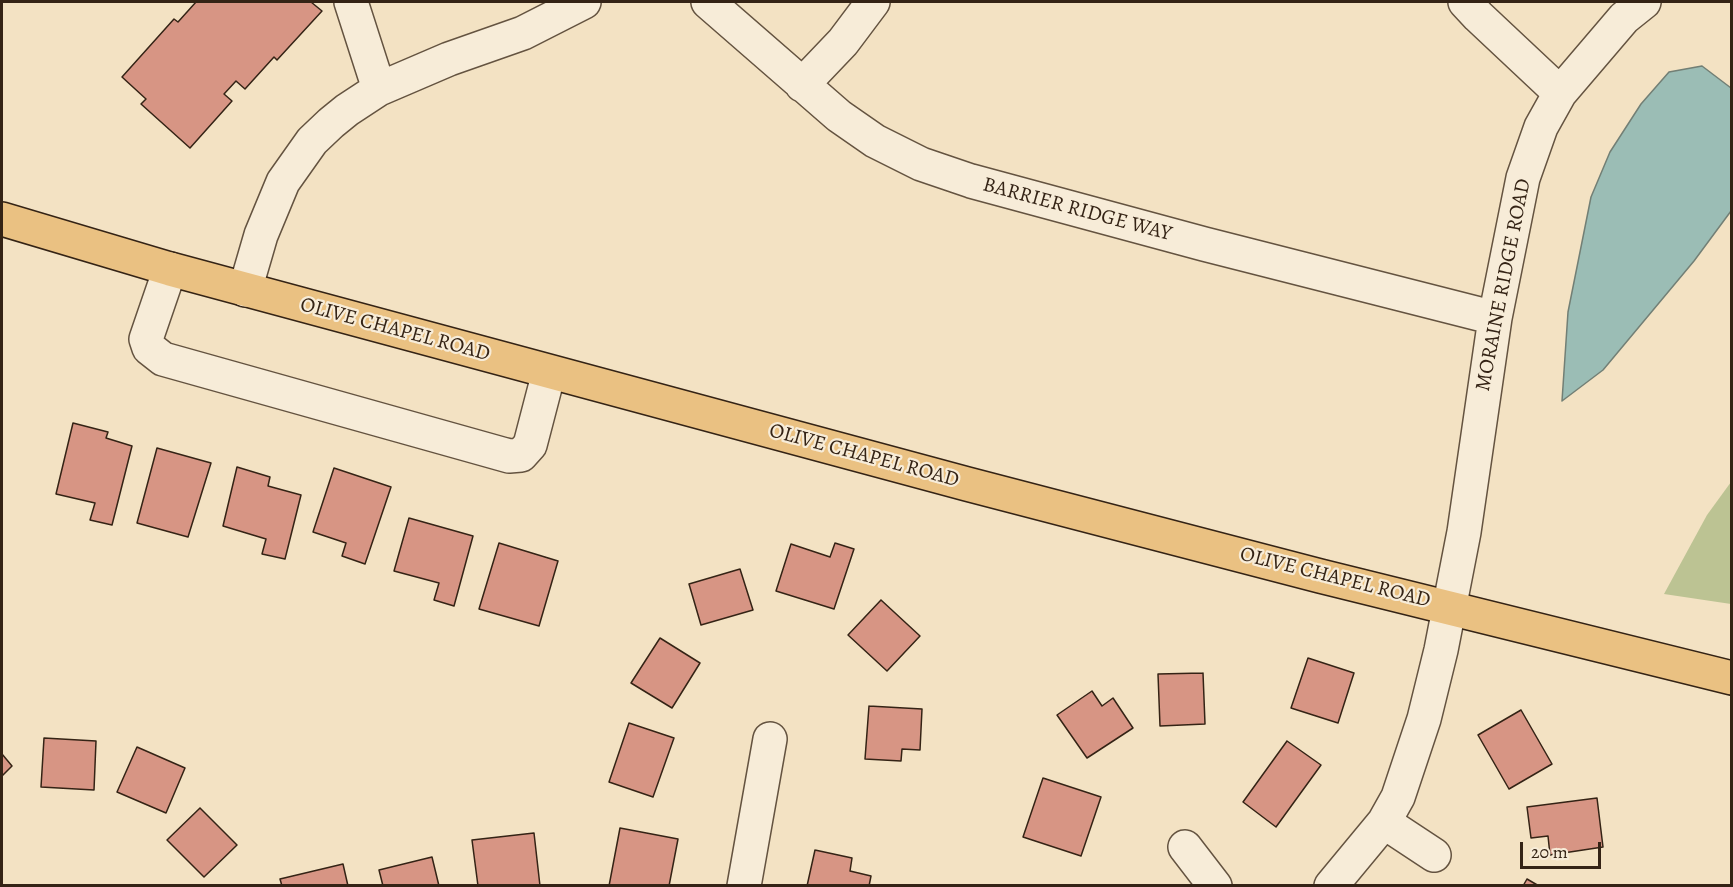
<!DOCTYPE html>
<html>
<head>
<meta charset="utf-8">
<style>
	body { margin:0 }
	#map { position:relative; width:1733px; height:887px; overflow:hidden; background:#f3e2c3; font-family:Alegreya,serif }
	canvas { display:block }
	.frame { position:absolute; inset:0; border:3px solid #342315; pointer-events:none }
	.scale { position:absolute; left:1520px; top:842px; width:81px; height:27px; box-sizing:border-box; border:3px solid #342315; border-top:0; padding-left:8px; font-size:18px; line-height:21px; white-space:nowrap; color:#342315; -webkit-text-stroke:4px #f7ecd8; paint-order:stroke }
</style>
</head>
<body>
<div id="map">
<canvas width="1733" height="887"></canvas>
<div class="frame"></div>
<div class="scale">20 m</div>
</div>
<script>
const context = document.querySelector('canvas').getContext('2d');
context.lineJoin = 'round';
function paint(path, color) { context.fillStyle = color; context.fill(path, 'evenodd'); }
const shape = rows => new Path2D(rows.map(r => 'M' + r).join(''));
function stroke(path, color, width, dash) { context.strokeStyle = color; context.lineWidth = width; context.lineCap = dash ? 'butt' : 'round'; context.setLineDash(dash || []); context.stroke(path); }
function drawText(font, color, halo, rows, align = 'center') {
  context.font = font + ' Alegreya,serif'; context.lineWidth = 4.5; context.setLineDash([]); context.textBaseline = 'middle'; context.strokeStyle = halo; context.fillStyle = color; for (const [text, x, y, turn = 0] of rows) {
    context.save(); context.translate(x, y); context.rotate((+turn || 0) * Math.PI / 180); context.textAlign = isNaN(turn) ? turn : align; if (halo) context.strokeText(text, 0, 0); context.fillText(text, 0, 0); context.restore();
  }
}
const green = shape([
	[1731,482,1731,604,1664,594,1707,515]
]);
const water = shape([
	[1702,66,1731,88,1731,211,1694,261,1603,370,1562,401,1568,312,1591,197,1610,152,1641,104,1669,72,1702,66]
]);
const building = shape([
	[196,2,311,2,322,11,277,60,274,57,245,89,236,81,224,94,232,101,190,148,141,104,146,99,122,77,174,19,178,22,196,2],
	[73,423,108,432,106,438,132,446,112,525,90,520,95,503,56,494,73,423],
	[157,448,211,463,188,537,137,523,157,448],
	[237,467,270,477,268,486,301,495,285,559,262,554,266,539,223,526,237,467],
	[334,468,391,487,365,564,342,556,346,543,313,532,334,468],
	[409,518,473,536,454,606,434,600,439,583,394,571,409,518],
	[499,543,558,561,539,626,479,609,499,543],
	[835,543,854,549,834,609,776,591,791,544,830,557,835,543],
	[740,569,753,610,701,625,689,584,740,569],
	[881,600,920,636,887,671,848,635,881,600],
	[660,638,700,663,672,708,631,683,660,638],
	[1308,658,1354,673,1338,723,1291,708,1308,658],
	[1203,673,1205,724,1160,726,1158,674,1203,673],
	[1092,691,1102,706,1113,698,1133,728,1087,758,1057,715,1092,691],
	[869,706,922,709,920,750,902,749,901,761,865,759,869,706],
	[1521,710,1552,764,1509,789,1478,735,1521,710],
	[629,723,674,738,653,797,609,782,629,723],
	[44,738,96,741,94,790,41,787,44,738],
	[1287,741,1321,765,1276,827,1243,802,1287,741],
	[137,747,185,768,166,813,117,792,137,747],
	[2,754,12,766,2,776,2,754],
	[1043,778,1101,797,1081,856,1023,837,1043,778],
	[1597,798,1603,847,1550,855,1548,836,1531,838,1527,807,1597,798],
	[200,808,237,845,204,877,167,840,200,808],
	[620,828,678,839,669,886,609,886,620,828],
	[534,833,540,886,478,886,472,840,534,833],
	[815,850,852,858,850,871,871,876,869,886,807,886,815,850],
	[432,857,439,886,383,886,379,870,432,857],
	[343,864,348,886,282,886,280,879,343,864],
	[1527,879,1539,886,1523,886,1527,879]
]);
const minor = shape([
	[351,2,379,89],
	[708,2,839,116,875,141,921,164,971,181,1204,244,1495,318],
	[1465,2,1478,16,1560,93],
	[802,85,843,42,873,2],
	[170,269,146,339,149,348,163,359,509,456,521,455,530,445,549,372],
	[245,290,261,235,283,182,312,141,331,123,347,110,379,89,449,59,523,33,584,2],
	[1384,822,1434,855],
	[1185,847,1215,886],
	[744,886,770,739],
	[1331,886,1384,822,1398,797,1424,719,1441,650,1464,532,1495,318,1523,178,1541,127,1560,93,1624,18,1644,2]
]);
const major = shape([
	[2,219,170,269,967,484,1320,576,1732,678]
]);
const streetNames = [
	["BARRIER RIDGE WAY",1077,210,15],
	["MORAINE RIDGE ROAD",1504,285,-79],
	["OLIVE CHAPEL ROAD",395,330,15],
	["OLIVE CHAPEL ROAD",864,456,15],
	["OLIVE CHAPEL ROAD",1335,578,14]
];
paint(green, '#bcc393');
paint(water, '#9bbdb5');
stroke(water, '#727f75', 1.5);
paint(building, '#d79584');
stroke(building, '#342315', 1.5);
stroke(minor, '#645340', 36);
stroke(major, '#342315', 36);
stroke(minor, '#f7ecd8', 33);
stroke(major, '#eac182', 33);
drawText('21px', '#342315', '#f7ecd8', streetNames);
</script>
</body>
</html>
